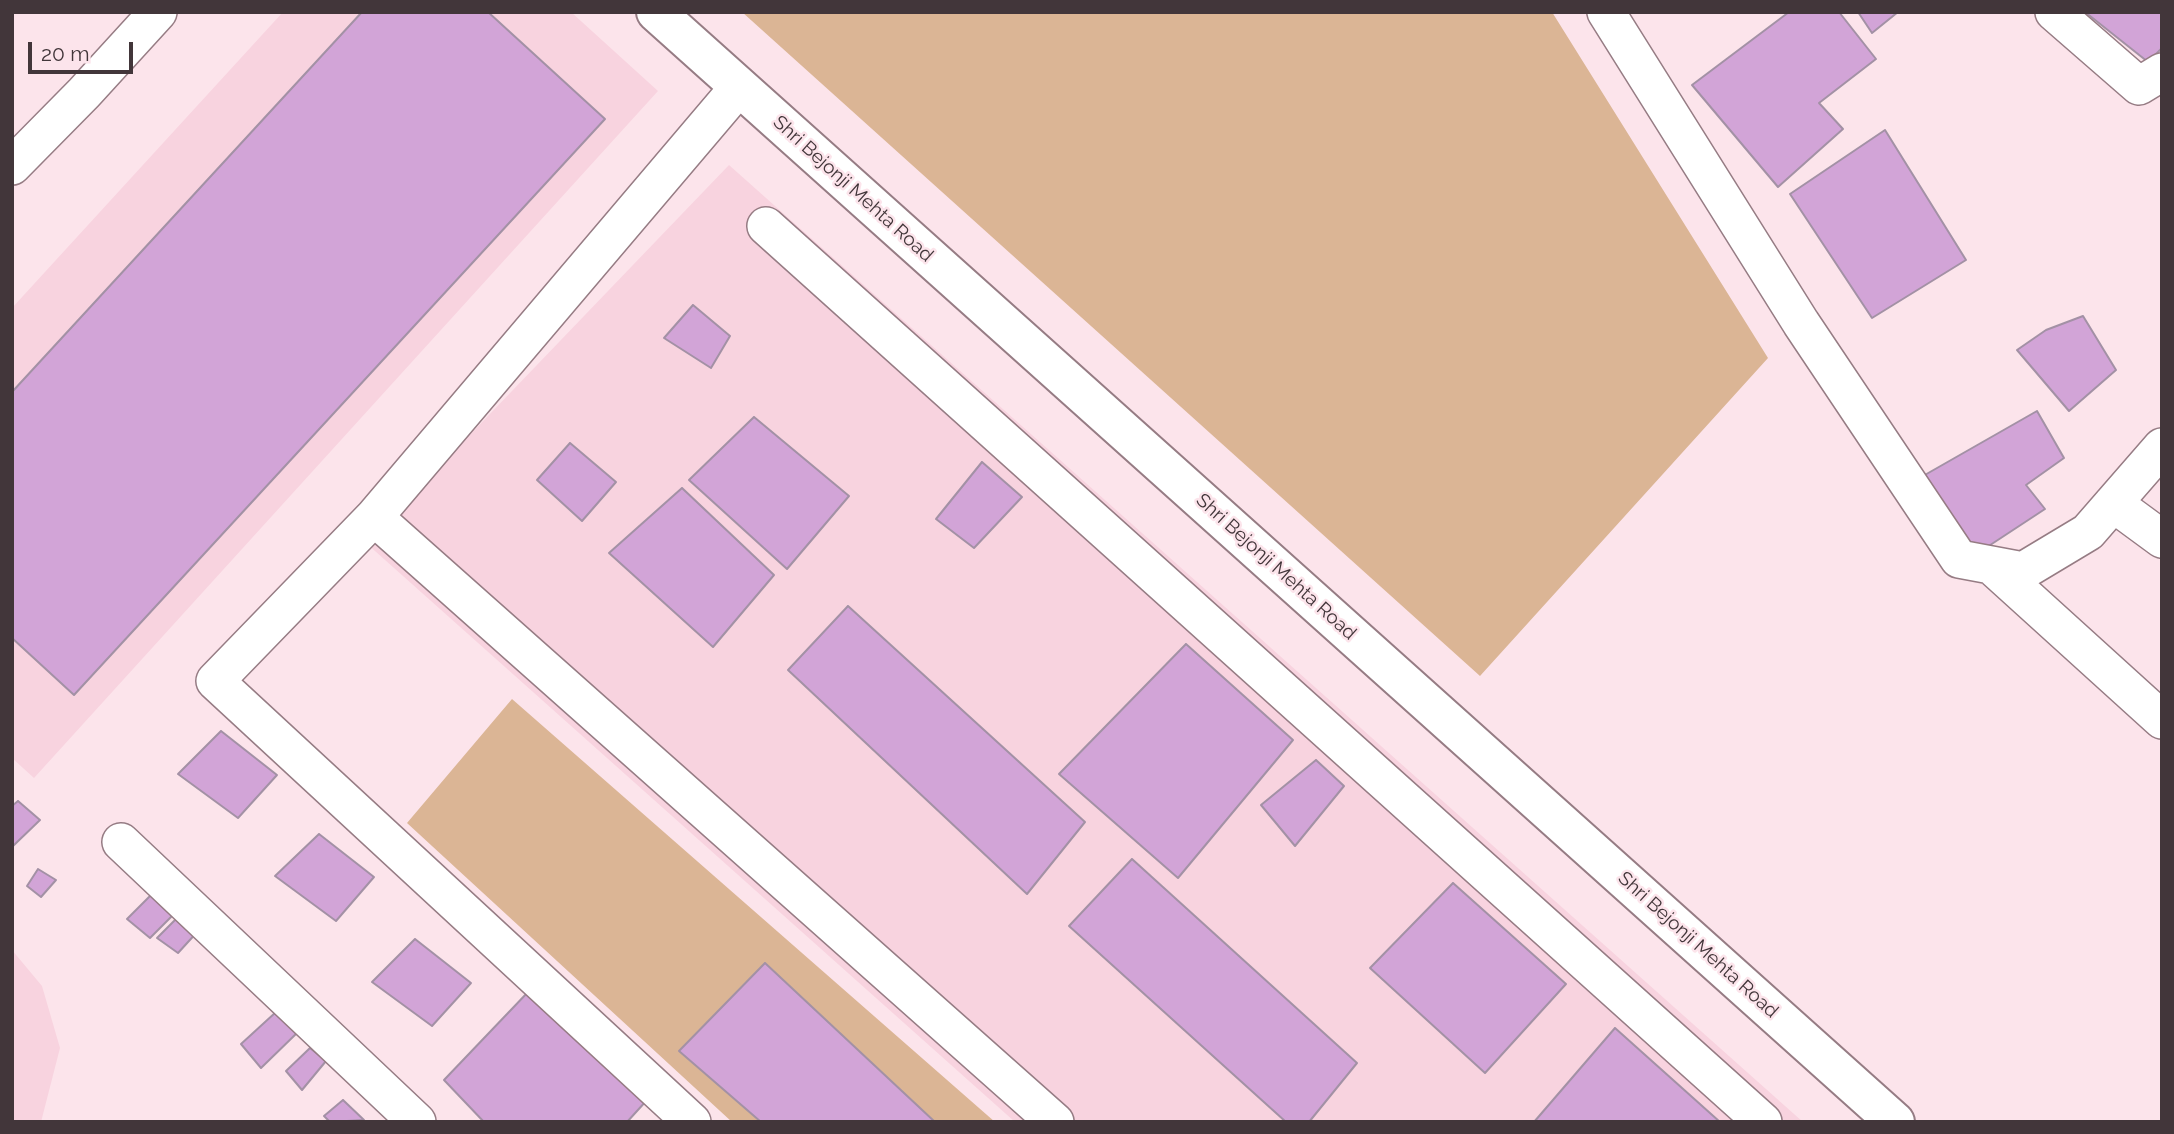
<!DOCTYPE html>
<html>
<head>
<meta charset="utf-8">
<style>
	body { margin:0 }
	#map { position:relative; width:2174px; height:1134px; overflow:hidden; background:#fce4eb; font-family:Raleway,sans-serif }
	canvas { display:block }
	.frame { position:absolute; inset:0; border:14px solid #42363a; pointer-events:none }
	.scale { position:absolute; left:28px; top:42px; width:105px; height:32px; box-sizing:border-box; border:4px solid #42363a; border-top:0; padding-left:9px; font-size:21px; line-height:24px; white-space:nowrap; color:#42363a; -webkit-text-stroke:5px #fce4eb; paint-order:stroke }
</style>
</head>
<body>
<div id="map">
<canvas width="2174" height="1134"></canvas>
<div class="frame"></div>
<div class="scale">20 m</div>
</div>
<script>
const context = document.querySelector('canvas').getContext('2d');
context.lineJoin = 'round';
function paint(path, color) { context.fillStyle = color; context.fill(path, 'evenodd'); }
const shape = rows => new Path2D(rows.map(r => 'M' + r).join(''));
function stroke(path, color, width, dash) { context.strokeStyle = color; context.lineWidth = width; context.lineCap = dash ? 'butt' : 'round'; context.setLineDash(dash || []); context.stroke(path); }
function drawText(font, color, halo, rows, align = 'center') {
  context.font = font + ' Raleway,sans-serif'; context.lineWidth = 5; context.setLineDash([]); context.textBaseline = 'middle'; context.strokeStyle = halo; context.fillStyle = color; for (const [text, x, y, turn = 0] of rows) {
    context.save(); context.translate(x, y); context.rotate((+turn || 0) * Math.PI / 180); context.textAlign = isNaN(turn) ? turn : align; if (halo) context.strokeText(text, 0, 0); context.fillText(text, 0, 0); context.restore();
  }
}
const built = shape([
	[283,12,571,12,658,91,34,778,12,758,12,308],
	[729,165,1803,1122,1015,1122,366,543],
	[12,950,42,986,60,1048,41,1122,12,1122]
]);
const green = shape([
	[742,12,1552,12,1768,358,1480,676],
	[512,699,995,1122,732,1122,407,823]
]);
const building = shape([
	[362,12,488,12,605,119,74,695,12,638,12,392,362,12],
	[1789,12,1839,12,1876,59,1819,103,1843,129,1778,187,1692,85,1789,12],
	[1858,12,1898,12,1872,33,1858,12],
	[2085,12,2162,12,2162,48,2148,62,2085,12],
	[1885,130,1966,260,1872,318,1790,194,1885,130],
	[693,305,730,336,711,368,664,338,693,305],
	[2083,316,2116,370,2069,411,2017,350,2046,330,2083,316],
	[2037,411,2064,458,2026,485,2045,509,1975,555,1923,476,2037,411],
	[754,417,849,496,787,569,689,480,754,417],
	[570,443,616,482,582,521,537,480,570,443],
	[982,462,1022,497,974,548,936,519,982,462],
	[682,488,774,575,713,647,609,553,682,488],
	[848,606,1085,822,1027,894,788,670,848,606],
	[1186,644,1293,740,1178,878,1059,774,1186,644],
	[221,731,277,775,238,818,178,774,221,731],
	[1316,760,1344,786,1295,846,1261,805,1316,760],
	[18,801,40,820,12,847,12,806,18,801],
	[319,834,374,877,336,921,275,876,319,834],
	[1132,859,1357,1063,1309,1122,1286,1122,1069,926,1132,859],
	[38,869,56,880,41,897,27,886,38,869],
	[1453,883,1566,984,1485,1073,1370,968,1453,883],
	[156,890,178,910,150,938,127,919,156,890],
	[182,913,199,930,178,953,157,938,182,913],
	[415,939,471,983,432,1026,372,982,415,939],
	[765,963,935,1122,761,1122,679,1051,765,963],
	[529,991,647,1100,627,1122,484,1122,444,1080,529,991],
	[276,1012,298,1032,261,1068,241,1044,276,1012],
	[1615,1028,1720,1122,1534,1122,1615,1028],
	[310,1048,326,1061,302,1090,286,1071,310,1048],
	[343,1100,364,1120,330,1122,324,1116,343,1100]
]);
const minor = shape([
	[1606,12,1801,323,1959,559,2023,571,2088,532,2162,447],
	[2054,12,2139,86,2162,72],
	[739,87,374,517,1055,1122],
	[12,166,84,93,158,12],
	[766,226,1763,1122],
	[2113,503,2162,539],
	[374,517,215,681,692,1122],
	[1991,565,2162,720],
	[121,842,417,1122]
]);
const major = shape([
	[656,12,1895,1122]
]);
const streetNames = [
	["Shri Bejonji Mehta Road",853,189,42],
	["Shri Bejonji Mehta Road",1276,567,42],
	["Shri Bejonji Mehta Road",1698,945,42]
];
paint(built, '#f8d3df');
paint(green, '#dbb595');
paint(building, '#d2a4d7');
stroke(building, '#a391a5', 2);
stroke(minor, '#967c84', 40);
stroke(major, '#967c84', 42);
stroke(minor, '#fff', 37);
stroke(major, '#fff', 38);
drawText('19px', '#42363a', '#fce4eb', streetNames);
</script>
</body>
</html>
